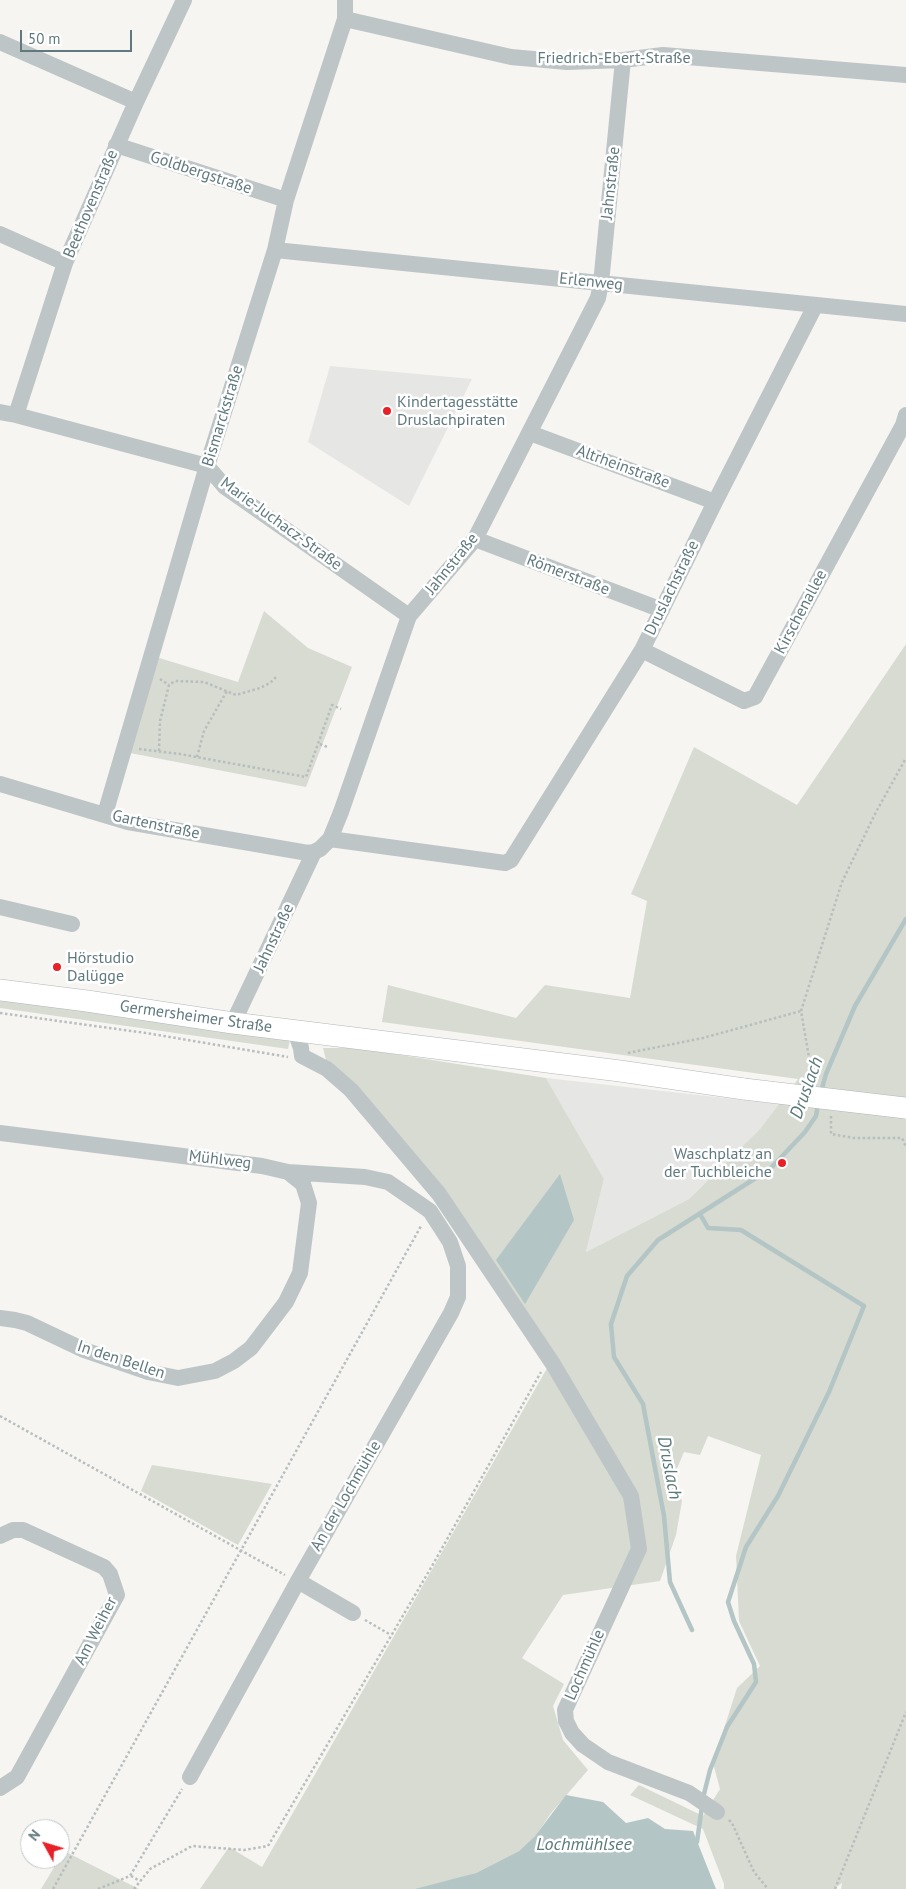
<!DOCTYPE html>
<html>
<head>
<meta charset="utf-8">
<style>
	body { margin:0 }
	#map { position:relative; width:906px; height:1889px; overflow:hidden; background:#f6f5f2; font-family:"PT Sans",sans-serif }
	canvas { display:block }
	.north { position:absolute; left:20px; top:1819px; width:50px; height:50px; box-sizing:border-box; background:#fff; border:1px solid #bfc9cb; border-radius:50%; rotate:309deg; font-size:14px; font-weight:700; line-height:20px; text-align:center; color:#60797e }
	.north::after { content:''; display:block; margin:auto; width:18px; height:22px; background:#e72127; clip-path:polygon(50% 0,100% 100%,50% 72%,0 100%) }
	.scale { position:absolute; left:20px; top:30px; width:112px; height:22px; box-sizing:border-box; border:2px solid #60797e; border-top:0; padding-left:6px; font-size:15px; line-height:18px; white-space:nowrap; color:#60797e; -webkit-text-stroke:4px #fff; paint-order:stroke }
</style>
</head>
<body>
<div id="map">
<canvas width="906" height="1889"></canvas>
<div class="north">N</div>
<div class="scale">50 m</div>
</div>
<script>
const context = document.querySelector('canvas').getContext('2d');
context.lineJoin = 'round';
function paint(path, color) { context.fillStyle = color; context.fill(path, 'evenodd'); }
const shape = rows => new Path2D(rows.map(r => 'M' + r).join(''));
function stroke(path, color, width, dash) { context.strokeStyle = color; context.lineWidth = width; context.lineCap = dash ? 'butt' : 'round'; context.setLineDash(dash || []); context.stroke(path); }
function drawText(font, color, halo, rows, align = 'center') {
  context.font = font + ' "PT Sans",sans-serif'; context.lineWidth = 5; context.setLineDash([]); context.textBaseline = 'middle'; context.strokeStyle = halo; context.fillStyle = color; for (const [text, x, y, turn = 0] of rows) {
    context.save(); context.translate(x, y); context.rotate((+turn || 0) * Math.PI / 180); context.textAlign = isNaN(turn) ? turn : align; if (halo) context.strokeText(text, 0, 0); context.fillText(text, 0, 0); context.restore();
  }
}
const built = shape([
	[330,366,472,379,409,506,308,442],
	[546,1078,779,1104,760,1129,689,1199,586,1252,604,1179]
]);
const green = shape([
	[264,611,308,648,352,667,306,787,130,753,156,657,238,682],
	[906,644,906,1889,841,1889,842,1883,834,1889,724,1889,724,1884,703,1829,630,1795,639,1785,703,1816,720,1789,713,1763,737,1688,760,1666,739,1621,736,1556,761,1455,708,1436,700,1455,684,1452,673,1478,682,1501,676,1535,660,1581,563,1595,522,1658,564,1684,553,1706,563,1740,588,1770,551,1813,536,1835,519,1851,476,1873,422,1889,200,1889,229,1847,262,1867,550,1363,438,1184,326,1060,323,1048,356,1048,546,1078,604,1179,586,1252,689,1199,760,1129,798,1079,382,1022,388,985,516,1018,545,985,630,998,647,901,631,894,694,747,797,805],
	[0,998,291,1035,288,1049,0,1008],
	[152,1465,272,1484,238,1545,141,1491],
	[64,1851,139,1889,41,1889]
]);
const water = shape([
	[560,1174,574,1220,525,1304,496,1260],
	[566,1795,603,1802,626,1823,648,1818,665,1829,693,1831,716,1889,415,1889,476,1873,519,1851,535,1836]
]);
const stream = shape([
	[821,1092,826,1074,855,1006,906,919],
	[700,1214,708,1228,741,1230,864,1306,829,1392,778,1496,746,1547,728,1602,734,1621,754,1664,756,1682,727,1727,710,1770,703,1798],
	[692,1630,670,1582,664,1516,643,1404,614,1357,611,1324,627,1276,658,1240,770,1169,805,1132,816,1116,818,1105],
	[697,1842,702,1806]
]);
const path = shape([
	[160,679,169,685],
	[320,744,327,747],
	[139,749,180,754,306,777,332,705,341,709],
	[159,751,160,721,169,685,175,681,204,682,236,695,260,688,270,683,276,677],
	[197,757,204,731,227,691],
	[0,1013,146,1033,288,1057],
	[628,1053,703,1038,801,1011],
	[813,1080,801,1011,842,882,876,812,906,758],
	[831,1116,831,1134,854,1138,902,1138,906,1147],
	[0,1416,285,1575],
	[365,1620,391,1635],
	[729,1820,732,1823,754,1872,768,1889],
	[131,1876,140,1881],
	[53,1889,421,1226],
	[98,1889,130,1876,182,1789],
	[134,1889,150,1869,192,1846,244,1850,268,1846,432,1566,541,1372],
	[835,1889,906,1712]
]);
const minor = shape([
	[345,0,345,19,511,57,567,62,623,60,663,55,906,75],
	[0,42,136,102],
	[116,145,286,200],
	[0,234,65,263],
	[275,250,906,314],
	[0,412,16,415,207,466,225,487,409,616],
	[16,415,65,263,136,102,184,0],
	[530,433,715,502],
	[475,539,662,610],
	[642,650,744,701,755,697,903,425,906,415],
	[0,784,128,822,308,853,314,852],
	[105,814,207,466,275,250,286,200,345,19],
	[330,839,505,863,511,860,642,650,715,502,815,306],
	[0,907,72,924],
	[233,1023,314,852,320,849,330,839,341,812,409,616,475,539,598,298,601,283,623,60],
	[295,1031,301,1048,302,1056,327,1069,351,1090,439,1194,553,1364,631,1496,639,1549,565,1710,566,1721,572,1733,583,1745,608,1762,689,1793,717,1812],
	[0,1133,262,1166,288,1172,365,1177,388,1182,430,1211,450,1242,458,1266,458,1297,451,1313,298,1581,190,1777],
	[0,1318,15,1320,27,1323,84,1350,148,1372,178,1378,215,1371,234,1361,251,1348,286,1302,300,1273,309,1203,303,1184,288,1172],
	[0,1536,13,1530,23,1530,104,1567,110,1574,117,1595,17,1777,0,1788],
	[298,1581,353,1613]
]);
const major = shape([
	[0,990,87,1001,233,1023,620,1071,744,1089]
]);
const majorBridge = shape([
	[744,1089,906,1108]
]);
const markers = [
	[387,411,5,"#e72127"],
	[57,967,5,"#e72127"],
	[782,1163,5,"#e72127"]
];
const streetNames = [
	["Friedrich-Ebert-Straße",614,58],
	["Goldbergstraße",201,173,18],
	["Jahnstraße",611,183,-84],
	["Beethovenstraße",91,204,-67],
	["Erlenweg",591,282,6],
	["Bismarckstraße",223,416,-73],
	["Altrheinstraße",623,467,20],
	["Marie-Juchacz-Straße",281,524,36],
	["Jahnstraße",452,564,-51],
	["Römerstraße",568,575,21],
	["Druslachstraße",672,588,-64],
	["Kirschenallee",801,612,-62],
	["Gartenstraße",156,825,12],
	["Jahnstraße",274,938,-65],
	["Germersheimer Straße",196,1017,8],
	["Mühlweg",220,1160,7],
	["In den Bellen",121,1360,18],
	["An der Lochmühle",346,1496,-60],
	["Am Weiher",96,1631,-63],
	["Lochmühle",585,1665,-66]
];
const poiNames = [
	["Kindertagesstätte",397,402],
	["Druslachpiraten",397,420],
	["Hörstudio",67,958],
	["Dalügge",67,976],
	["Waschplatz an",772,1154,"right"],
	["der Tuchbleiche",772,1172,"right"]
];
const waterNames = [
	["Druslach",807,1088,-70],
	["Druslach",669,1468,79],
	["Lochmühlsee",584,1845]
];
paint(built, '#e6e6e5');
paint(green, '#d7dbd1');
paint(water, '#b3c5c5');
stroke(stream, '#b3c5c5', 4.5);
stroke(major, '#b0b7b9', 22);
stroke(path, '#b8bdbe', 2.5, [2.5, 2.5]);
stroke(minor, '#bec5c7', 16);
stroke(major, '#fff', 21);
stroke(majorBridge, '#b0b7b9', 22, []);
stroke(majorBridge, '#fff', 21);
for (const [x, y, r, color] of markers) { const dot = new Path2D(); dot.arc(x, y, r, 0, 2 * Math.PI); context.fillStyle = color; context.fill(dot); stroke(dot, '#fff', 2); }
drawText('16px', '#60797e', '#fff', streetNames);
drawText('16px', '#60797e', '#fff', poiNames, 'left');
drawText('italic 18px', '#5a7979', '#fff', waterNames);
</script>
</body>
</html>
